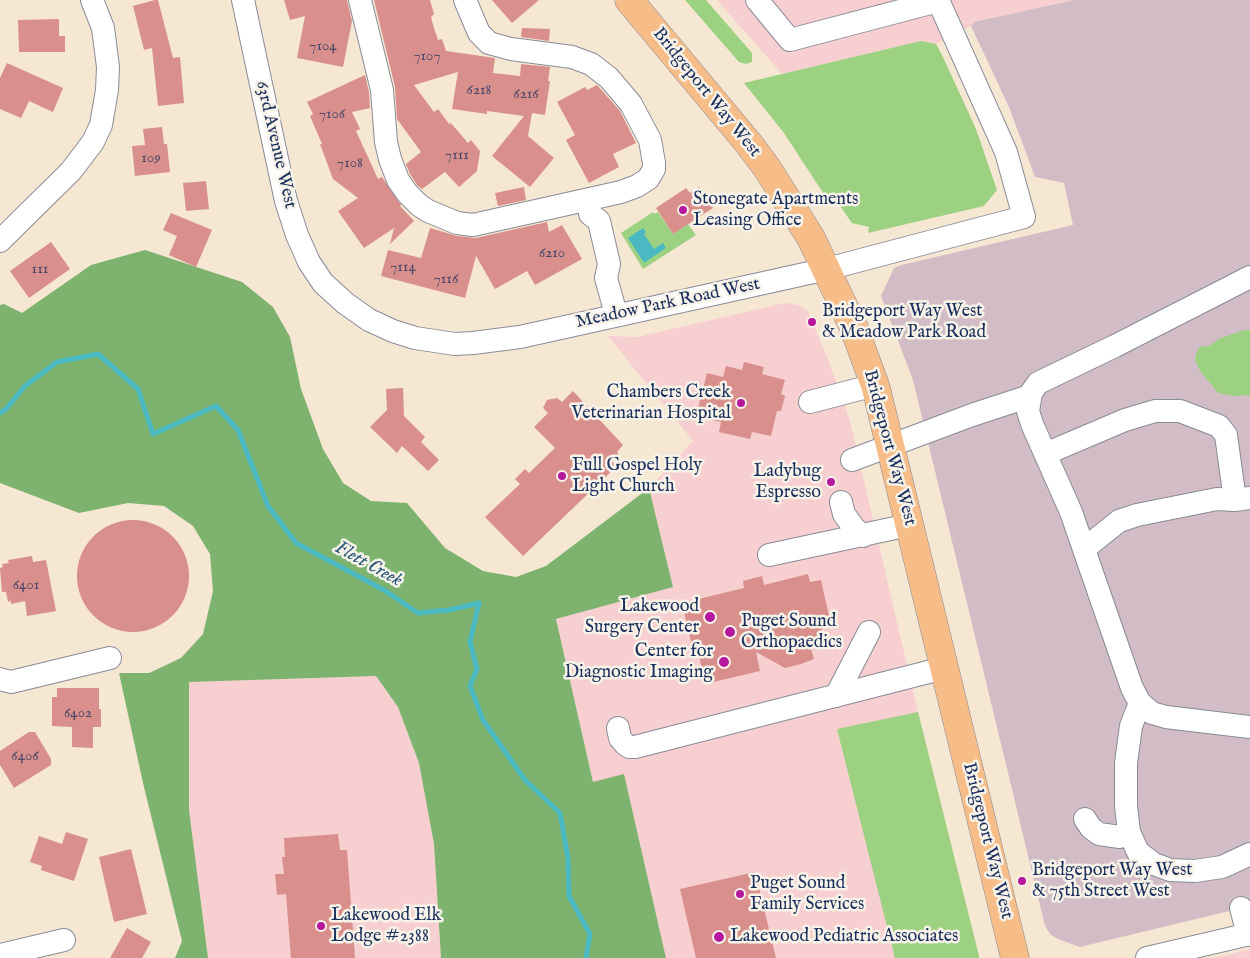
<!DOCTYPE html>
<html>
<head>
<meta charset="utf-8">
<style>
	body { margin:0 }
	canvas { display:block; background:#f6e7d3 }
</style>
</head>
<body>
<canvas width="1250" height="958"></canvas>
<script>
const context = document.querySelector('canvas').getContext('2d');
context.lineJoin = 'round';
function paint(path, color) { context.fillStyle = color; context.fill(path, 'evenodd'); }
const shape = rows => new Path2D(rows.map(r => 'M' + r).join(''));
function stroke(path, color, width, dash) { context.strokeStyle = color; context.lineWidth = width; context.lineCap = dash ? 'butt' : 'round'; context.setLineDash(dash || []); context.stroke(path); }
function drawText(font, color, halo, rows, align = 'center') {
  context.font = font + ' "IM FELL English",serif'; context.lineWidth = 5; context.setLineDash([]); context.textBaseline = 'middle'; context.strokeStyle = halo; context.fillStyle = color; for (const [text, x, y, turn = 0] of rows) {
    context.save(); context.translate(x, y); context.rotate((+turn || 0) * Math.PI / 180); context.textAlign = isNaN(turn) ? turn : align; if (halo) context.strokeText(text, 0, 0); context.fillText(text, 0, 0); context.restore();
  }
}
const built = shape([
	[717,0,1074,0,974,22,971,26,936,44,921,41,782,74],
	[785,303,799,305,808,311,829,362,850,421,918,712,979,958,666,958,624,775,593,782,556,619,673,586,649,488,693,441,608,336,637,337],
	[376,676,398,707,419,763,434,844,441,958,208,958,189,810,189,682],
	[1250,949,1250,958,1214,958]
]);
const industrial = shape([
	[1074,0,1250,0,1250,906,1080,947,1058,939,1051,935,1045,926,913,380,881,296,894,268,901,265,1073,225,1064,183,1035,177,1009,107,971,26,974,22]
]);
const green = shape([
	[685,0,706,0,752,53,752,62,746,64,739,62],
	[921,41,936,44,942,55,976,129,997,190,984,206,868,233,869,227,852,223,833,196,827,199,784,133,744,83],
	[653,212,654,214,658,212,673,234,688,224,696,235,643,269,621,233],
	[1244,330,1250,330,1250,395,1233,396,1218,393,1200,371,1195,360,1196,353,1200,347,1209,346,1219,339],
	[918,712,979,956,979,958,895,958,837,729]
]);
const forest = shape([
	[145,250,242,282,273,307,290,337,301,389,323,449,343,483,371,501,407,503,445,548,483,571,516,577,546,566,649,488,673,587,556,619,593,782,624,774,666,958,441,958,434,844,419,763,398,707,376,676,189,682,189,810,208,958,175,958,182,941,143,783,119,673,149,673,181,658,203,634,213,591,210,554,193,526,164,506,128,503,79,513,0,483,0,305,4,304,22,313,91,265]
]);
const water = shape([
	[643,228,646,232,644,234,654,249,663,243,666,248,644,263,628,238]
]);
const stream = shape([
	[0,413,6,409,25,386,57,362,98,354,138,389,153,434,216,406,238,430,268,506,296,543,384,590,418,613,449,610,479,603,470,642,477,669,470,686,483,720,525,780,560,813,568,858,569,896,590,934,586,958]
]);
const building = shape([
	[155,0,158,0,173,58,180,57,184,103,158,106,152,48,144,50,133,6],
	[284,0,347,0,352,21,343,67,297,58,305,16,290,20],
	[374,0,430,0,434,14,431,17,434,28,438,40,442,39,446,51,495,58,493,73,520,76,521,64,550,67,548,81,550,81,545,115,532,113,528,136,554,158,530,187,492,156,524,116,487,111,487,114,452,109,458,72,414,85,434,112,438,109,450,125,450,122,468,143,471,140,480,151,477,171,459,187,445,172,422,189,417,185,410,174,406,164,421,152,397,119,395,87],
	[492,0,539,0,512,23],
	[59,19,59,36,65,36,65,52,19,52,18,20],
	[522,28,550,29,549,41,521,37],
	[7,63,63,88,53,112,29,101,21,118,0,109,0,78],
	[365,75,369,92,370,108,352,112,360,129,356,131,378,179,382,177,401,205,400,206,414,221,390,244,394,228,364,248,338,211,358,198,333,179,320,144,322,144,310,116,313,114,307,102],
	[597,85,620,111,636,143,613,154,619,167,589,183,566,140,575,135,557,102,585,87,587,90],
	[162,127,164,144,167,144,170,172,135,176,132,146,145,145,143,129],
	[206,181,209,209,186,211,183,183],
	[524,187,526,200,498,206,495,193],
	[699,187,713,208,673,234,656,208,686,188,690,193],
	[171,213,212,230,196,267,169,255,177,236,163,230],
	[547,222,549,232,562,225,582,259,535,285,527,271,495,289,476,256,465,298,381,276,388,250,421,258,430,228,457,236,476,238],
	[51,242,70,269,29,298,10,271],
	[744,362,764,367,762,374,785,380,781,394,785,396,781,411,777,411,771,436,752,432,750,439,719,432,721,422,696,416,707,373,723,377,726,366,742,370],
	[403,388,404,416,425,437,421,442,439,460,428,471,402,446,397,453,370,427,387,410,386,389],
	[573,391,623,445,617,452,619,455,612,461,617,466,523,556,485,517,520,484,515,479,525,469,529,473,555,448,534,427,548,413,543,408,547,400,557,398,562,402],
	'77 576a56 56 0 1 1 112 0a56 56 0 1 1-112 0Z',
	[32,556,33,562,46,560,56,611,27,616,25,601,11,604,11,601,8,602,6,592,2,592,0,568,3,567,2,564,9,563,8,560],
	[808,574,810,582,821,580,831,625,824,627,810,646,814,659,801,664,785,668,756,652,760,671,709,683,706,669,702,670,697,645,692,646,682,603,744,588,743,581,762,576,764,585],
	[57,688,99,688,99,709,101,709,101,727,93,727,93,748,72,747,72,727,52,726,52,697,57,697],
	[29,732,35,732,51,759,51,765,14,788,0,765,0,751],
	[66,832,88,839,74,881,41,870,42,866,30,862,39,836,62,844],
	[338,834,340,850,347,850,355,958,291,958,286,894,277,895,275,874,284,874,282,857,285,857,284,838],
	[131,849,147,914,114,922,99,857],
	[755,872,776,958,696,958,680,889],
	[127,928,151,942,142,958,110,958]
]);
const minor = shape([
	[243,0,286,201,297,235,309,262,323,283,345,303,369,320,393,331,415,338,455,344,473,343,520,337,827,269,1024,217,1006,152,938,0],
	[360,0,382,90,386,142,390,159,398,180,407,193,419,205,428,211,457,223,473,225,621,192,637,186,648,179,654,169,654,163,650,140,631,104,609,78,591,64,572,57,511,49,489,43,479,33,465,0],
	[757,0,790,40,938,1],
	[590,214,599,221,609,264,606,278,616,314],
	[0,241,71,171,93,142,101,125,107,90,108,67,103,28,92,0],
	[1250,277,1115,346,1038,383,1031,393,1028,411,1032,424,1071,512,1132,688,1140,703,1152,713,1166,717,1250,727],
	[810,402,875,385],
	[1045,454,1125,420,1155,411,1180,411,1219,426,1226,435,1235,500],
	[852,460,972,415,1030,396],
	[841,502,844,514,854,528,863,536],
	[1084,549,1119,521,1137,515,1217,499,1235,500,1250,498],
	[769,555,909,525],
	[0,679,11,682,110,658],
	[836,696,869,632],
	[1140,703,1131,726,1126,763,1126,806,1129,832,1138,852,1154,864,1170,870,1195,871,1222,867,1250,854],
	[618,728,620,738,625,744,629,747,635,747,944,668],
	[1085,819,1091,828,1099,834,1120,837,1129,832],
	[1241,908,1248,935],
	[0,955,64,940],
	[1147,958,1250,934]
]);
const major = shape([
	[629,0,749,144,767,168,811,238,854,328,876,388,1015,958]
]);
const markers = [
	[683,210,5,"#b5179e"],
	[812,322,5,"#b5179e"],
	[741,403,5,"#b5179e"],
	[562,476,5,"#b5179e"],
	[831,482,5,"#b5179e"],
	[710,617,6,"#b5179e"],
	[730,632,6,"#b5179e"],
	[724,662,6,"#b5179e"],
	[1022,881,5,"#b5179e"],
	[740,894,5,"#b5179e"],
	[321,926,5,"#b5179e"],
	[719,937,6,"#b5179e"]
];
const numberNames = [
	["7104",323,47],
	["7107",427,57],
	["6218",479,91],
	["6216",526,95],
	["7106",332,115],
	["7111",457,156],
	["109",151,159],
	["7108",350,164],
	["6210",552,254],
	["7114",403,268],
	["111",40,270],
	["7116",446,280],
	["6401",26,586],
	["6402",78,714],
	["6406",25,757]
];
const streetNames = [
	["Bridgeport Way West",706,93,51],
	["63rd Avenue West",275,145,77],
	["Meadow Park Road West",668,304,-12],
	["Bridgeport Way West",889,448,75],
	["Bridgeport Way West",987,841,76]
];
const poiNames = [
	["Stonegate Apartments",693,200],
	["Leasing Office",693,221],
	["Bridgeport Way West",822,312],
	["& Meadow Park Road",822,333],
	["Chambers Creek",731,393,"right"],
	["Veterinarian Hospital",731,414,"right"],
	["Full Gospel Holy",572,466],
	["Light Church",572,487],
	["Ladybug",821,472,"right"],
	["Espresso",821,493,"right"],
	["Lakewood",699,607,"right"],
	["Surgery Center",699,628,"right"],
	["Puget Sound",741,622],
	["Orthopaedics",741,643],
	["Center for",713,652,"right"],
	["Diagnostic Imaging",713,673,"right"],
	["Bridgeport Way West",1032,871],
	["& 75th Street West",1032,892],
	["Puget Sound",750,884],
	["Family Services",750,905],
	["Lakewood Elk",331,916],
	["Lodge #2388",331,937],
	["Lakewood Pediatric Associates",730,937]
];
const waterNames = [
	["Flett Creek",368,565,29]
];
paint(built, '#f7cfd1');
paint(industrial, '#d2bdc6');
paint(green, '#9cd181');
paint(forest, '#7db36f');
paint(water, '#4ab9c2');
stroke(stream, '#4ab9c2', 5);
paint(building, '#d98f8b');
stroke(minor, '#888b98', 24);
stroke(major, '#888b98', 29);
stroke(minor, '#fff', 22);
stroke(major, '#f7bd88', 28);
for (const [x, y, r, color] of markers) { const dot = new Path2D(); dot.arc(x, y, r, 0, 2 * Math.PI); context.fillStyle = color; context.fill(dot); stroke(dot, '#f7f3e8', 2); }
drawText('15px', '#4a4769', null, numberNames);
drawText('18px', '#1b2f5e', '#f7f3e8', streetNames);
drawText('18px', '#1b2f5e', '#f7f3e8', poiNames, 'left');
drawText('italic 19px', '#29587c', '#f7f3e8', waterNames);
</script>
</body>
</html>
